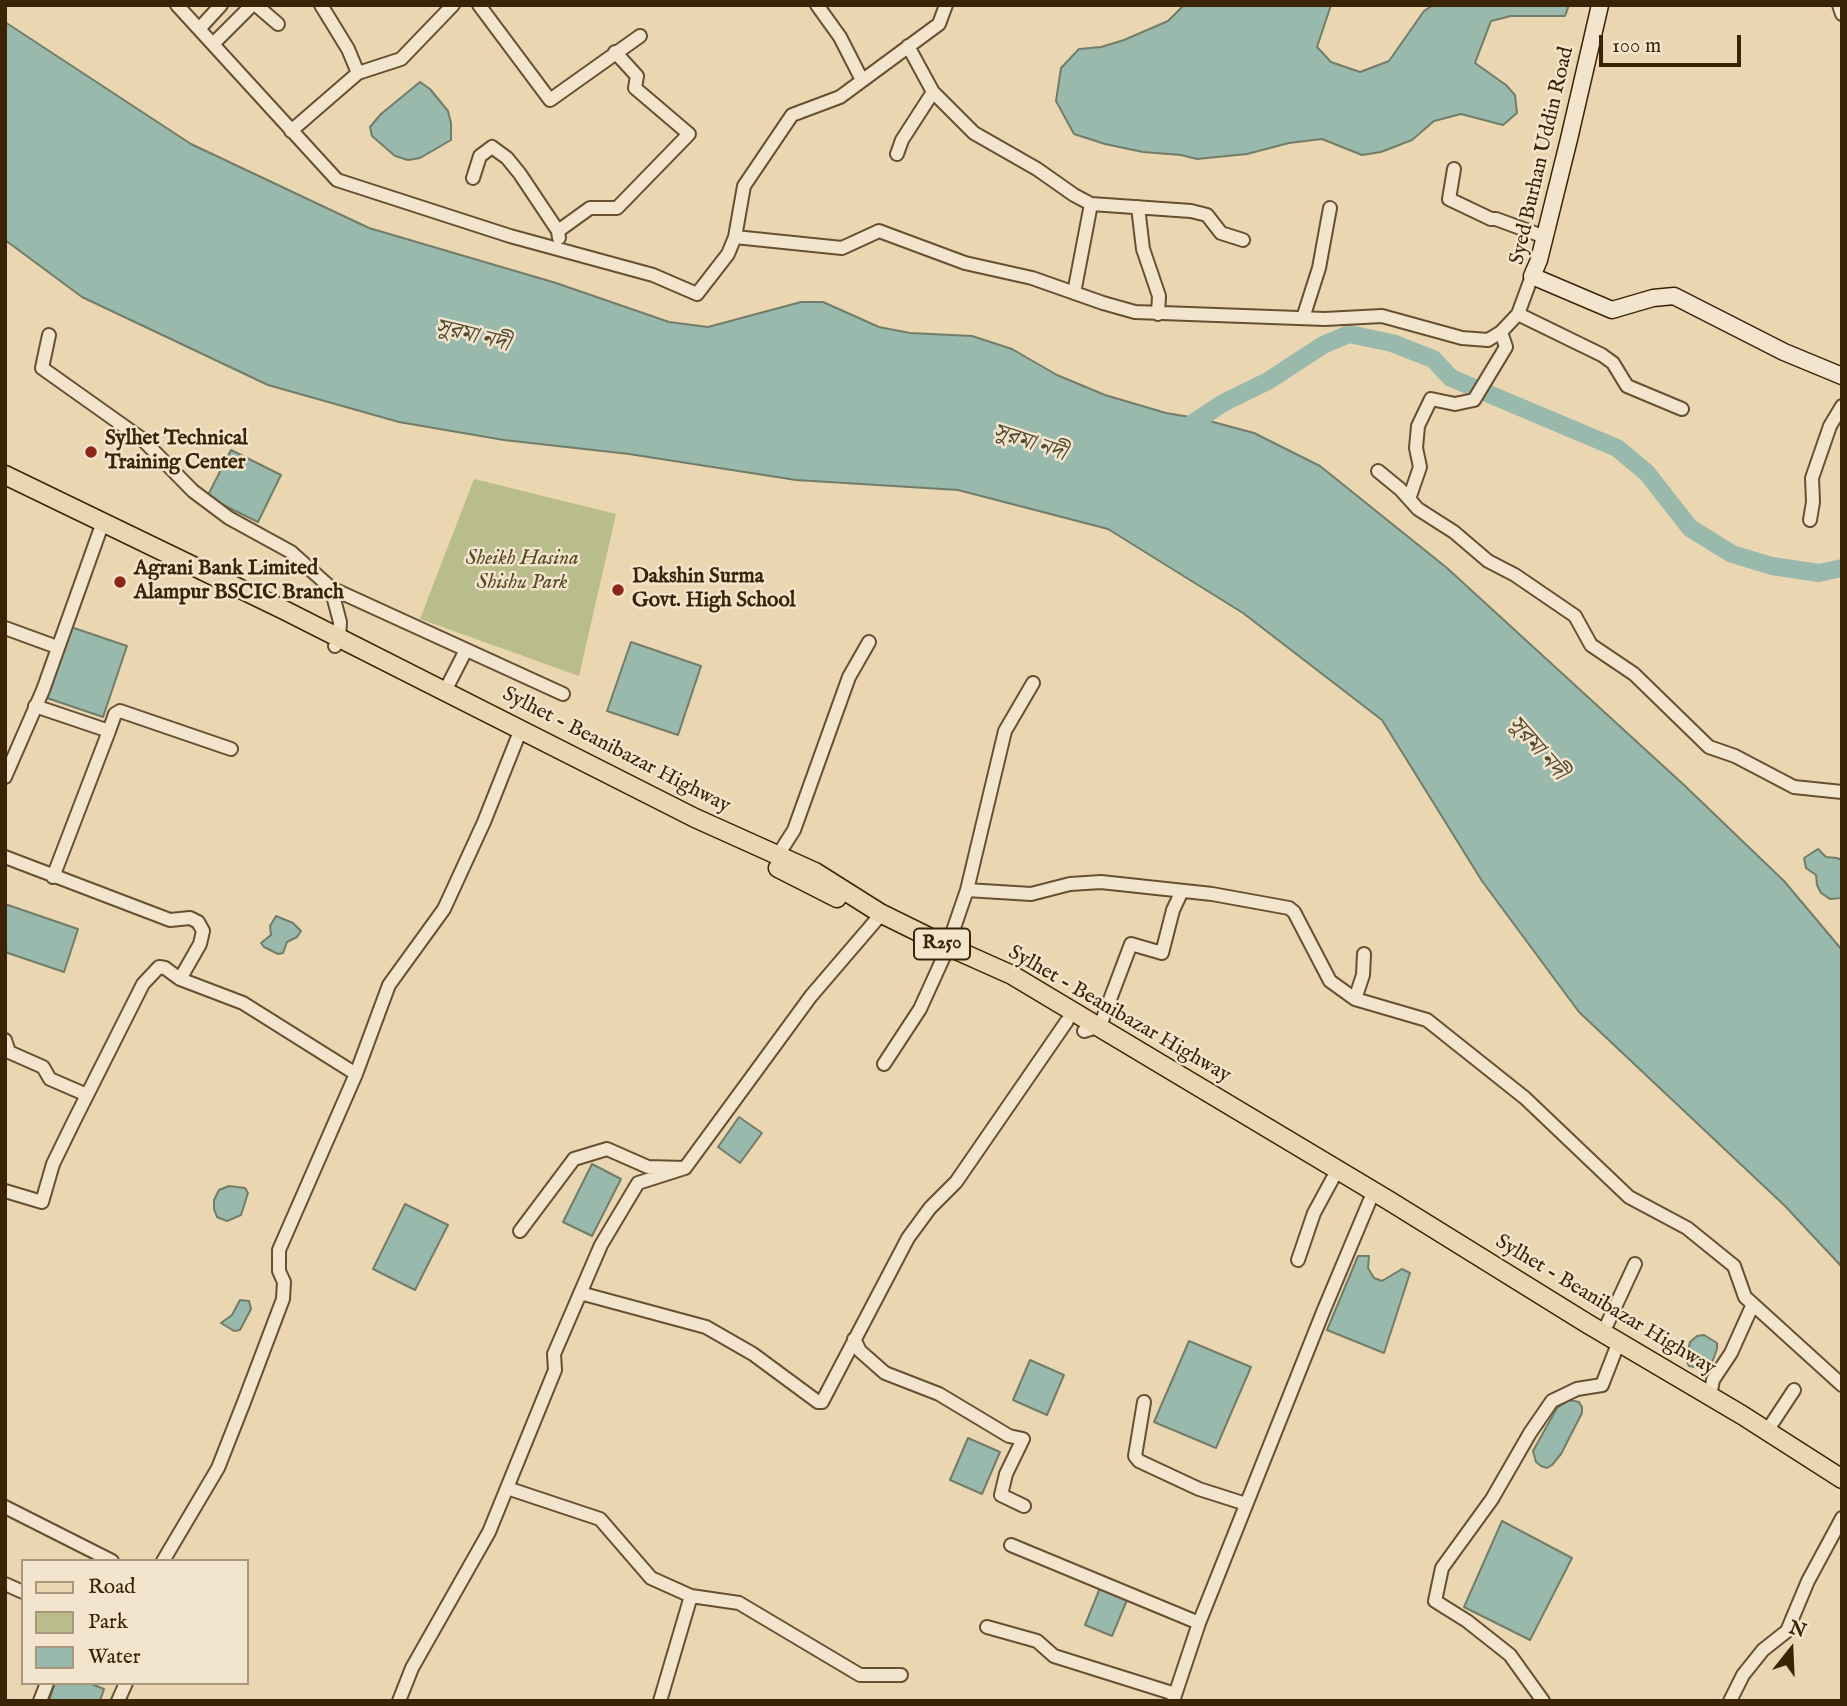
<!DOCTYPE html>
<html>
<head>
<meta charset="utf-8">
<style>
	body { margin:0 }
	#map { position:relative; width:1847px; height:1706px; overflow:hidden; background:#ebd6b2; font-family:"IM FELL English",serif }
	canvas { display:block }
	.frame { position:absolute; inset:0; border:7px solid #3a2405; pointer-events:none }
	.legend { position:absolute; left:21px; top:1559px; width:228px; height:126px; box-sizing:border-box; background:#f2e4cd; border:2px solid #a8977d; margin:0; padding:9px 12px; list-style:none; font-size:21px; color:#3a2405 }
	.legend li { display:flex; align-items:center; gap:14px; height:35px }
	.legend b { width:35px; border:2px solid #a8977d }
	.north { position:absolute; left:1756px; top:1615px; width:70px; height:70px; -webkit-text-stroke:5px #f2e4cd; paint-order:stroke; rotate:18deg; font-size:19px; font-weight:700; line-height:28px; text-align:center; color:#3a2405 }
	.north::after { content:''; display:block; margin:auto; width:24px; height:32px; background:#3a2405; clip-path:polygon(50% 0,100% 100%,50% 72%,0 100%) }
	.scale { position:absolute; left:1599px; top:35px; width:142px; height:32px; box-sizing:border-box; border:4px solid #3a2405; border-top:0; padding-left:9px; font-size:21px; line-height:24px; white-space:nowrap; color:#3a2405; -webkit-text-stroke:5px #f2e4cd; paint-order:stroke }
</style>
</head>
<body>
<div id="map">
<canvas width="1847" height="1706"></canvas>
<div class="frame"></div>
<ul class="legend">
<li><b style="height:9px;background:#ebd6b2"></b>Road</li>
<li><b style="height:19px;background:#b8bd8b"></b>Park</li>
<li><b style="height:19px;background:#98b9ab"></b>Water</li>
</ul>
<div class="north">N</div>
<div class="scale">100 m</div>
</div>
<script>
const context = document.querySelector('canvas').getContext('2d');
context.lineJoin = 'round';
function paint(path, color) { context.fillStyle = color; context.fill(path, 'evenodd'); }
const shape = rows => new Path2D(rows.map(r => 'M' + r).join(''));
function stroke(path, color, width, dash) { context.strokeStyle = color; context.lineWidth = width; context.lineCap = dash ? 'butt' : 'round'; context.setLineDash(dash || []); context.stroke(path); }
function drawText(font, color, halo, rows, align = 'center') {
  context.font = font + ' "IM FELL English","Noto Serif Bengali",serif'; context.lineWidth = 5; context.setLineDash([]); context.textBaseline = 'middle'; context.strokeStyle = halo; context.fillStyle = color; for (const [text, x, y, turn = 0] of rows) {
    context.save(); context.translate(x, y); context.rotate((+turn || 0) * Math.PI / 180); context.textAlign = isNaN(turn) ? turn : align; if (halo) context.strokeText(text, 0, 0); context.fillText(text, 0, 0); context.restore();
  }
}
const green = shape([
	[474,479,616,514,579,676,420,619]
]);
const water = shape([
	[1184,5,1331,5,1317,47,1331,62,1360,72,1389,61,1424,11,1433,5,1569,5,1565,16,1511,16,1491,21,1475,63,1506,85,1515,95,1517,113,1503,125,1461,114,1434,121,1412,140,1381,152,1362,155,1322,139,1289,143,1247,154,1197,159,1181,155,1143,152,1105,144,1074,134,1056,101,1061,68,1079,49,1101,47,1124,40,1168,21,1184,5],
	[5,22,191,144,369,228,556,283,669,322,708,327,801,302,823,302,879,327,910,333,972,336,1012,349,1057,375,1105,395,1166,413,1202,419,1254,433,1320,466,1447,568,1684,785,1784,881,1842,950,1842,1267,1785,1206,1579,1012,1482,881,1382,720,1243,613,1108,529,958,490,796,480,629,454,504,440,399,422,268,385,82,297,5,240,5,22],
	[420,82,430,89,448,111,451,123,451,140,420,158,408,160,395,156,372,136,370,127,381,114,420,82],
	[231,450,281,475,258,522,207,497,231,450],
	[71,627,127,646,103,717,47,698,71,627],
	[631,642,701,666,678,735,607,711,631,642],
	[1818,849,1826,857,1837,858,1842,860,1842,898,1830,899,1821,893,1817,885,1816,875,1806,868,1804,858,1818,849],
	[5,904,78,929,64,972,5,952,5,904],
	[276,916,293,923,301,931,297,937,287,942,283,953,278,954,264,947,261,943,271,935,270,926,276,916],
	[739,1117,762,1133,740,1163,718,1147,739,1117],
	[592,1164,621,1179,592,1236,563,1222,592,1164],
	[229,1186,245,1188,248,1193,241,1215,227,1221,217,1217,214,1209,214,1200,219,1190,229,1186],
	[405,1204,448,1225,415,1290,373,1269,405,1204],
	[1358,1256,1369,1256,1368,1268,1374,1278,1382,1281,1402,1269,1410,1273,1384,1353,1327,1330,1358,1256],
	[240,1300,249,1301,251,1309,240,1330,234,1331,221,1323,232,1315,240,1300],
	[1704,1335,1717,1343,1717,1349,1711,1365,1704,1369,1689,1366,1686,1360,1690,1342,1697,1336,1704,1335],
	[1189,1341,1251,1367,1216,1448,1154,1422,1189,1341],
	[1030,1360,1064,1375,1047,1415,1013,1400,1030,1360],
	[1569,1400,1579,1402,1582,1407,1582,1413,1561,1454,1552,1465,1547,1468,1541,1466,1536,1462,1533,1451,1557,1408,1569,1400],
	[968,1438,1000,1452,982,1494,950,1480,968,1438],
	[1502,1521,1572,1558,1530,1640,1464,1607,1502,1521],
	[1100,1588,1127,1600,1112,1636,1085,1625,1100,1588],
	[55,1683,89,1683,104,1689,100,1701,49,1701,55,1683]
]);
const river = shape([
	[1181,431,1223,403,1268,381,1323,345,1349,334,1392,343,1433,359,1451,378,1617,448,1647,473,1690,528,1732,554,1772,566,1819,573,1842,568]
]);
const street = shape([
	[177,5,337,180,510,236,653,275,697,294,728,254,735,237,842,248,879,231,965,263,1032,278,1103,303,1135,312,1325,319,1382,316,1462,338,1488,340,1501,332,1518,314,1532,276],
	[256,5,278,24],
	[321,5,348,49,358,73],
	[479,5,550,100,640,36],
	[817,5,840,37,862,80],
	[1839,5,1842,14],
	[199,29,221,5],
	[213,44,252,5],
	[908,46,933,92,974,133,1037,169,1074,195,1091,204,1191,211,1207,215,1221,233,1243,240],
	[291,131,358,73,401,59,453,5],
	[897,154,902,140,933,92],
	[1454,169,1449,199,1491,219,1496,219,1545,237],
	[473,178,480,156,492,147,507,158,520,174,558,231,559,238],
	[1138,207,1143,249,1159,296,1158,314],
	[558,231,590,208,617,208,689,134,635,88,637,76,615,52],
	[735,237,744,186,792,115,840,97,939,24,946,5],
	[1074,293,1091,204],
	[1518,314,1602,355,1613,363,1627,386,1682,409],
	[1303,318,1319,268,1330,208],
	[49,335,42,368,142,439,193,491,229,518,291,552,331,588,340,622,339,639,335,646],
	[1378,471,1400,489,1418,509,1454,532,1488,561,1515,575,1575,616,1591,645,1634,674,1709,747,1735,756,1794,787,1842,792],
	[1409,499,1420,467,1416,448,1418,426,1431,399,1455,404,1474,400,1506,347,1501,332],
	[1810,520,1813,502,1812,478,1830,426,1842,406],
	[331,588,563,694],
	[5,628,57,647],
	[445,691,466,650],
	[35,706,109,731,53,877],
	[109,731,115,714,120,711,231,749],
	[5,777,43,690,103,522],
	[778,855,794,830,849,677,869,642],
	[5,857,170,920,190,918,198,922,203,931,200,944,180,979],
	[967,890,1031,894,1070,884,1101,882,1212,894,1289,908,1294,912,1330,981,1355,999,1427,1020,1525,1098,1629,1197,1687,1228,1734,1266,1745,1297,1842,1385],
	[1355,999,1363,975,1364,954],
	[1084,1031,1100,1026,1131,944,1162,953,1173,910,1182,891],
	[5,1040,9,1052,43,1067,50,1079,87,1095],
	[884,1064,920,1009,945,954,967,890,1005,731,1033,683],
	[5,1191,42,1202,53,1164,73,1123,143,984,159,967,165,968,180,979,243,1003,356,1074],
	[520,1231,574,1159,607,1149,648,1167,685,1168,811,996,877,919],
	[1298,1260,1314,1213,1333,1178],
	[580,1293,706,1327,753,1354,818,1402,822,1402,908,1238,930,1208,956,1182,1067,1021],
	[1603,1333,1635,1264],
	[854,1339,860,1351,885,1373,939,1394,1009,1436,1023,1439,1006,1474,1001,1495,1024,1506],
	[1710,1396,1713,1380,1731,1353,1753,1304],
	[1144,1402,1135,1456,1139,1461,1199,1489,1246,1504],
	[1767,1431,1794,1390],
	[507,1488,600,1519,651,1578,691,1596,739,1603,860,1675,901,1675],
	[5,1507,112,1561],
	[1011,1545,1199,1623],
	[163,1561,218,1468,244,1402,283,1299,284,1282,279,1271,279,1250,356,1074,389,985,444,909,484,822,517,739],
	[5,1584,23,1592],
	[987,1627,1037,1641,1054,1656,1175,1694],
	[40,1701,47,1683],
	[118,1701,126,1683],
	[399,1701,412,1668,489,1532,555,1370,554,1354,601,1245,638,1183,685,1168],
	[660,1701,691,1596],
	[1173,1701,1199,1623,1323,1312,1370,1200],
	[1543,1701,1510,1655,1467,1621,1435,1601,1442,1568,1492,1499,1530,1433,1552,1401,1577,1389,1602,1385,1616,1349],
	[1730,1701,1743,1675,1763,1650,1787,1631,1808,1581,1842,1518]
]);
const secondary = shape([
	[1600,5,1569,139,1539,260,1532,276,1612,310,1653,298,1674,296,1784,352,1842,376]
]);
const primary = shape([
	[5,475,284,610,695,818,815,872,880,913,947,946,1012,975,1388,1200,1588,1324,1742,1415,1842,1479],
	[778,868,837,898]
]);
const markers = [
	[91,452,7,"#8f2418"],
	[120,582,7,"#8f2418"],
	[618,590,7,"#8f2418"]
];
const shields = [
	[942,944,56]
];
const shieldNames = [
	["R250",942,944]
];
const streetNames = [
	["Syed Burhan Uddin Road",1543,156,-77],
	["Sylhet - Beanibazar Highway",616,751,27],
	["Sylhet - Beanibazar Highway",1119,1015,30],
	["Sylhet - Beanibazar Highway",1605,1306,31]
];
const poiNames = [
	["Sylhet Technical",105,440],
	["Training Center",105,464],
	["Agrani Bank Limited",134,570],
	["Alampur BSCIC Branch",134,594],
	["Dakshin Surma",632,578],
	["Govt. High School",632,602]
];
const parkNames = [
	["Sheikh Hasina",522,560],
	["Shishu Park",522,584]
];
const waterNames = [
	["সুরমা নদী",472,337,14],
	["সুরমা নদী",1029,444,18],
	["সুরমা নদী",1536,749,49]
];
paint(green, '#b8bd8b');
paint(water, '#98b9ab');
stroke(water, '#727d69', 2);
stroke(river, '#98b9ab', 18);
stroke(street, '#665030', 16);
stroke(secondary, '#3a2405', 19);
stroke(primary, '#3a2405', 21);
stroke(street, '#f2e4cd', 12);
stroke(secondary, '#f2e4cd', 16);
stroke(primary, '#ebd6b2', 18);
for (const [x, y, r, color] of markers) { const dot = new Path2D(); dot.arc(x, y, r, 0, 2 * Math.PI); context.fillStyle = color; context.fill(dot); stroke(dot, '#f2e4cd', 2.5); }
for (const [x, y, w] of shields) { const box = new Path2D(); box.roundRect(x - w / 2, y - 15.5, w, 31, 5); context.fillStyle = '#f2e4cd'; context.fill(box); stroke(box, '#3a2405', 2); }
drawText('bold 19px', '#3a2405', null, shieldNames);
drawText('21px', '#3a2405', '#f2e4cd', streetNames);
drawText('bold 21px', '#3a2405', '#f2e4cd', poiNames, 'left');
drawText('italic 21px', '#5a4a26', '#f2e4cd', parkNames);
drawText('italic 23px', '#52492e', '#f2e4cd', waterNames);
</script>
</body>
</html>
